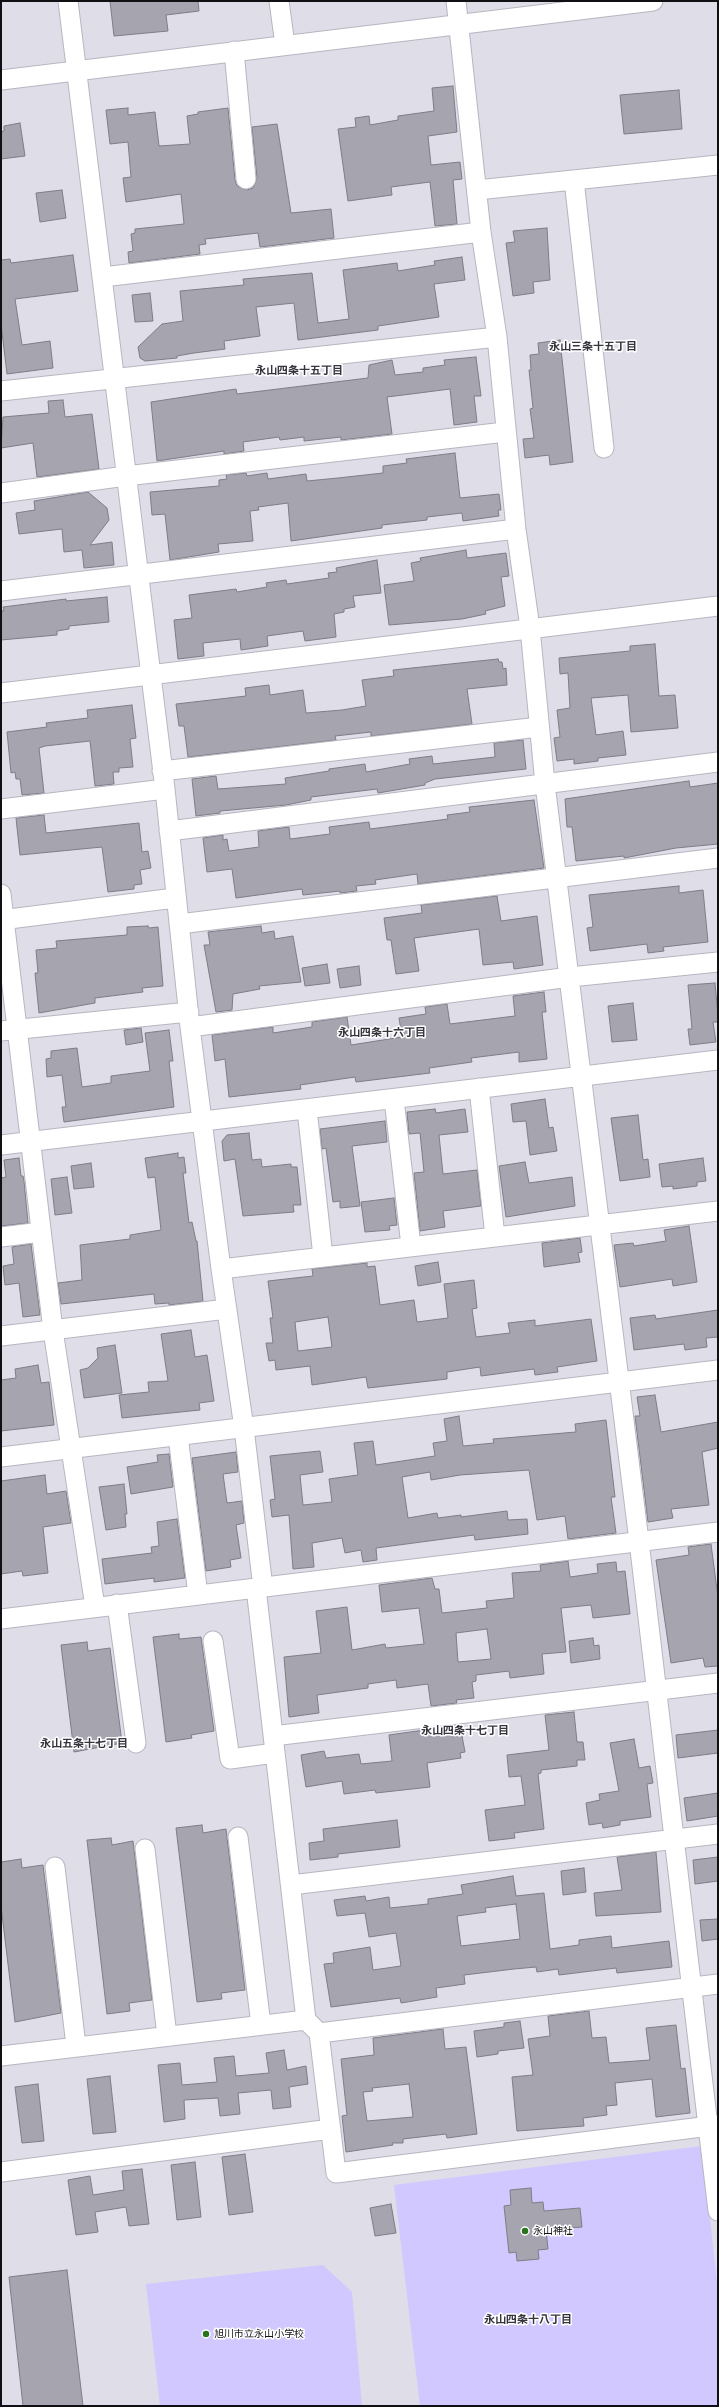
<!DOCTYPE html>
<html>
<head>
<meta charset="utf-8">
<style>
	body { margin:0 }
	#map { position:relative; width:719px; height:2407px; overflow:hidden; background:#dedde8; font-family:Roboto,sans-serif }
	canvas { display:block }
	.frame { position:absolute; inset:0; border:2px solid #100f13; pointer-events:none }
</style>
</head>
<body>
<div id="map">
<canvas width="719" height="2407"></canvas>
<div class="frame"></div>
</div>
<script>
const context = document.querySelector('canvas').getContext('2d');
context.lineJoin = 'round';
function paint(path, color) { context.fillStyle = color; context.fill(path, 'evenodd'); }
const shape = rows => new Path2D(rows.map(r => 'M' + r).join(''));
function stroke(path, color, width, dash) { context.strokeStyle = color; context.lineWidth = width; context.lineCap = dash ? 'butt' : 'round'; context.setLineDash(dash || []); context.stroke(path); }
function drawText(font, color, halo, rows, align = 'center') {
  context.font = font + ' Roboto,"Noto Sans JP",sans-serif'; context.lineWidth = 3; context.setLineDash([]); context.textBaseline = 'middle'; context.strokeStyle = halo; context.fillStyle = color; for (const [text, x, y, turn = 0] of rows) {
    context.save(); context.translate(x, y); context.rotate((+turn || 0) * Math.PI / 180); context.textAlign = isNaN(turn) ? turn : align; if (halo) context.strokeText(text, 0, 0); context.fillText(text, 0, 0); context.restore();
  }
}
const green = shape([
	[702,2146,718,2292,718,2406,420,2406,394,2185],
	[323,2265,352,2292,362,2406,160,2406,146,2284]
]);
const building = shape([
	[110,1,198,1,199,11,166,15,168,31,114,36,110,1],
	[453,86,457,132,428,136,431,165,460,162,462,179,453,180,457,224,435,226,430,182,391,187,392,195,348,201,338,129,356,127,355,118,369,116,370,125,398,120,398,116,434,111,432,88,453,86],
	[679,90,682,129,624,134,620,95,679,90],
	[128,108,128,115,155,112,159,146,190,144,187,116,198,114,198,112,228,108,235,180,237,186,247,190,253,188,257,178,252,127,277,124,291,213,331,209,334,238,260,247,258,233,205,239,206,244,199,245,200,254,129,263,128,252,133,251,131,234,135,233,135,229,184,224,181,194,126,202,123,178,131,177,128,142,110,144,106,110,128,108],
	[20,123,25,156,1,159,1,132,4,131,4,126,20,123],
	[62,190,66,218,40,222,36,193,62,190],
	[547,228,550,280,533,282,534,293,513,296,506,243,515,242,513,231,547,228],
	[73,255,78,291,15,299,22,345,50,341,53,368,7,374,1,324,1,260,10,259,11,263,73,255],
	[462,257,465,280,434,284,439,317,378,326,378,330,298,340,294,303,256,307,260,336,224,341,225,349,194,353,177,356,177,358,145,361,140,358,138,347,162,324,183,321,180,291,244,285,243,279,312,273,318,323,349,319,343,270,397,263,398,271,435,265,434,261,462,257],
	[150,293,153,321,135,322,132,295,150,293],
	[560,340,573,462,550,465,549,455,525,458,523,439,534,438,530,409,533,408,529,370,531,370,530,355,539,354,538,343,560,340],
	[476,357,481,396,474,396,477,422,454,425,450,389,419,393,387,397,392,434,341,440,341,437,304,441,304,437,280,440,279,437,243,442,244,451,224,454,224,451,157,461,151,402,236,389,237,394,368,378,369,365,392,360,395,375,423,372,423,368,445,365,444,360,476,357],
	[63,400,65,417,92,414,99,469,37,477,33,443,1,448,3,417,49,413,48,401,63,400],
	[455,453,460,498,499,494,501,510,498,510,499,516,463,521,462,513,427,517,427,520,382,525,382,528,291,541,288,503,258,507,259,510,250,511,253,541,218,544,219,552,170,560,165,514,152,515,150,492,219,486,219,480,227,479,226,475,246,473,247,476,267,473,268,479,306,474,307,481,338,478,383,473,383,466,407,463,406,459,455,453],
	[88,492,107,508,109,520,90,545,112,542,114,565,84,568,82,550,64,552,62,529,19,534,16,513,35,510,34,501,88,492],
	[466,550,467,558,506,553,509,576,501,577,505,606,485,611,486,614,462,619,389,625,384,585,414,581,411,563,421,561,420,558,466,550],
	[377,560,381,593,353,596,355,607,344,609,344,612,334,614,336,637,305,641,303,631,267,636,268,646,241,650,240,639,203,643,204,656,178,659,174,620,192,618,189,595,236,589,237,592,267,587,266,583,286,580,287,584,329,578,328,573,337,572,336,568,377,560],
	[107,597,109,622,69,626,69,629,57,631,57,635,1,640,1,611,4,611,3,607,66,599,66,601,107,597],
	[655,644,659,696,675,695,678,728,631,732,628,695,591,698,596,735,623,731,626,755,598,758,598,761,574,764,574,759,557,761,554,738,560,737,557,710,570,708,568,673,560,674,559,658,630,651,630,646,655,644],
	[498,659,499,662,502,662,503,669,506,668,507,685,467,689,472,724,371,736,371,732,335,736,336,740,188,757,184,726,179,726,176,704,246,696,245,688,269,685,270,695,303,690,306,713,342,710,366,706,362,680,394,676,393,670,498,659],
	[132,705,136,738,130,739,133,767,119,768,119,772,113,772,114,784,95,786,90,741,45,746,39,748,44,793,22,795,20,779,16,779,15,772,11,773,7,732,47,727,46,723,88,718,87,710,132,705],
	[523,740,526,769,435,779,425,783,425,785,378,793,377,789,311,797,311,800,286,805,220,811,220,813,196,816,192,779,216,776,218,789,286,784,285,778,329,771,329,769,365,764,366,772,410,764,409,759,432,756,433,764,495,757,494,743,523,740],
	[689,781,690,787,718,783,718,844,676,848,624,858,624,856,576,861,572,827,567,827,565,799,689,781],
	[534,800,544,868,418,884,417,874,375,880,376,884,356,886,357,891,340,893,340,891,303,895,302,889,236,898,232,869,207,872,203,838,223,835,223,840,227,839,229,851,259,847,258,831,289,827,290,839,330,834,329,827,369,822,370,829,448,819,447,815,470,812,469,807,534,800],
	[44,815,46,833,139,823,142,852,148,851,151,868,140,870,142,884,134,885,134,889,108,892,102,847,20,855,16,818,44,815],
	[679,886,679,893,703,890,708,942,663,947,664,951,648,953,647,944,590,951,587,928,593,927,589,895,679,886],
	[497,896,501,921,537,916,543,965,514,969,513,962,483,965,479,929,414,938,419,971,396,974,391,940,387,940,384,918,422,913,421,905,497,896],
	[148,926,149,928,158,927,163,986,142,988,143,992,95,998,95,1003,39,1013,35,973,38,973,36,950,57,948,56,941,127,935,127,927,148,926],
	[261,926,262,933,274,931,275,939,293,936,301,982,259,986,260,989,233,994,232,1010,216,1012,204,945,210,945,208,932,261,926],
	[327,964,330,983,305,986,302,968,327,964],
	[359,966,361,985,340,988,337,969,359,966],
	[715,983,718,1016,718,1022,713,1022,716,1042,690,1045,688,1029,692,1029,688,985,715,983],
	[544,992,546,1012,542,1012,547,1059,519,1062,519,1052,471,1058,472,1062,429,1068,430,1073,356,1082,355,1077,300,1085,301,1089,229,1097,225,1059,215,1061,212,1035,273,1027,273,1033,312,1027,312,1022,347,1017,351,1045,402,1037,399,1018,426,1014,425,1007,447,1004,450,1024,515,1016,513,996,544,992],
	[633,1003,637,1040,612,1042,608,1006,633,1003],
	[141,1028,143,1042,126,1045,124,1030,141,1028],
	[169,1030,173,1061,169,1061,174,1107,64,1122,62,1107,66,1107,62,1075,47,1077,46,1059,51,1058,51,1051,77,1048,82,1087,111,1083,111,1076,150,1071,145,1033,169,1030],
	[545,1099,549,1128,553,1127,557,1151,530,1155,526,1121,513,1122,511,1104,545,1099],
	[435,1109,436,1113,465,1109,468,1132,439,1135,443,1174,477,1170,481,1206,443,1211,445,1227,420,1231,414,1173,424,1172,420,1133,409,1134,407,1112,435,1109],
	[638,1115,643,1160,648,1159,650,1177,620,1181,611,1118,638,1115],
	[385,1121,387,1142,352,1146,360,1206,340,1208,340,1201,333,1202,326,1148,322,1149,320,1129,385,1121],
	[249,1133,252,1160,261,1159,262,1167,291,1164,291,1167,297,1167,301,1205,293,1205,294,1212,243,1216,235,1159,224,1161,222,1141,227,1135,249,1133],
	[178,1153,178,1158,184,1157,186,1173,183,1173,189,1223,192,1222,196,1241,197,1241,203,1301,169,1305,169,1303,155,1304,154,1294,61,1304,58,1283,82,1280,80,1245,130,1239,130,1235,161,1230,155,1177,148,1178,145,1158,178,1153],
	[19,1158,21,1176,23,1176,24,1181,28,1223,1,1226,1,1178,6,1177,4,1160,19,1158],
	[703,1158,706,1181,697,1182,697,1186,673,1189,673,1186,662,1187,659,1164,703,1158],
	[525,1162,529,1183,572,1177,575,1206,506,1217,499,1166,525,1162],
	[91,1163,94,1187,74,1189,71,1166,91,1163],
	[67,1177,72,1213,55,1215,51,1179,67,1177],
	[394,1198,397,1225,389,1226,390,1230,365,1232,361,1202,394,1198],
	[689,1226,697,1282,673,1286,672,1279,620,1287,614,1245,633,1243,634,1246,666,1241,664,1230,689,1226],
	[580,1238,582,1252,578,1253,580,1262,544,1267,542,1243,580,1238],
	[31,1244,40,1315,23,1317,19,1283,5,1285,3,1266,14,1264,12,1247,31,1244],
	[438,1262,441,1282,418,1286,415,1266,438,1262],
	[367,1263,367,1267,375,1266,380,1305,414,1300,417,1322,448,1318,444,1284,474,1280,477,1308,472,1309,476,1337,510,1333,508,1323,535,1320,535,1326,591,1319,597,1361,557,1367,558,1372,535,1375,534,1369,481,1376,480,1367,447,1372,447,1379,368,1388,366,1377,312,1385,310,1366,276,1370,275,1360,269,1361,266,1343,273,1343,270,1318,273,1318,268,1281,313,1276,312,1269,367,1263],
	[328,1317,332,1347,298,1351,295,1322,328,1317],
	[718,1310,718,1337,706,1338,707,1347,685,1350,684,1344,634,1350,630,1318,655,1315,656,1319,718,1310],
	[191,1330,195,1357,207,1355,214,1401,199,1403,200,1410,122,1418,119,1395,149,1392,148,1382,168,1381,161,1334,191,1330],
	[115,1345,122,1393,84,1398,80,1370,88,1368,98,1358,97,1348,115,1345],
	[38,1365,41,1383,49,1382,54,1425,1,1431,1,1380,16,1378,15,1369,38,1365],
	[655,1395,661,1432,718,1422,718,1448,702,1452,709,1505,671,1509,673,1518,648,1522,635,1416,640,1416,637,1397,655,1395],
	[459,1416,463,1446,494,1443,493,1439,576,1432,575,1424,606,1420,615,1497,611,1497,616,1533,568,1539,565,1516,537,1520,529,1470,460,1475,431,1480,430,1472,402,1477,408,1518,437,1513,438,1518,461,1515,461,1517,507,1511,508,1520,527,1519,528,1534,475,1540,474,1535,376,1548,377,1560,363,1562,361,1550,345,1553,342,1538,312,1543,314,1567,293,1569,289,1515,272,1517,270,1500,275,1499,270,1456,320,1451,323,1472,300,1475,303,1505,332,1502,329,1479,358,1475,354,1443,373,1441,376,1465,435,1456,433,1443,447,1441,444,1419,459,1416],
	[236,1452,238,1472,223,1474,227,1503,242,1501,244,1523,236,1525,241,1558,230,1560,231,1567,206,1571,192,1458,236,1452],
	[169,1454,173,1487,131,1494,127,1467,158,1462,157,1455,169,1454],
	[45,1475,47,1494,66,1491,71,1523,43,1527,48,1573,23,1576,22,1571,1,1574,1,1481,45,1475],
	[124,1484,127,1514,125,1514,126,1527,106,1530,99,1487,124,1484],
	[177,1519,185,1578,154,1582,154,1578,105,1584,102,1559,152,1553,151,1547,159,1546,157,1522,177,1519],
	[711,1544,718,1597,718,1666,705,1667,703,1658,671,1663,656,1560,689,1555,688,1547,711,1544],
	[568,1561,570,1577,598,1573,597,1564,616,1562,617,1572,625,1571,630,1614,593,1618,591,1605,561,1608,566,1652,542,1654,544,1674,510,1678,509,1671,476,1675,476,1681,472,1682,474,1698,456,1700,457,1703,431,1706,428,1684,397,1688,396,1680,368,1684,368,1688,317,1695,319,1713,289,1717,284,1657,321,1653,316,1611,347,1607,352,1650,385,1644,386,1648,424,1644,419,1608,382,1612,379,1585,432,1578,435,1589,439,1589,442,1613,487,1608,486,1601,514,1598,512,1573,541,1571,540,1565,568,1561],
	[487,1629,491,1659,458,1662,456,1633,487,1629],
	[179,1634,179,1639,201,1637,214,1731,191,1735,192,1738,166,1742,153,1637,179,1634],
	[593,1638,594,1646,599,1645,600,1659,571,1663,569,1641,593,1638],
	[87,1642,88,1651,110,1648,122,1743,74,1752,61,1645,87,1642],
	[574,1712,577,1742,583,1742,585,1760,577,1760,577,1766,541,1770,541,1773,538,1774,544,1829,514,1833,515,1838,489,1841,485,1810,525,1805,521,1776,509,1777,507,1755,549,1750,545,1715,574,1712],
	[460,1725,465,1752,460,1753,461,1758,427,1763,430,1787,376,1793,375,1790,344,1794,342,1781,306,1787,301,1755,324,1751,326,1758,359,1754,361,1764,392,1761,389,1735,460,1725],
	[718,1730,718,1753,678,1758,676,1735,718,1730],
	[634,1739,639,1768,650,1766,653,1783,647,1784,651,1817,620,1821,620,1825,603,1828,602,1823,589,1825,586,1803,600,1800,599,1794,619,1791,610,1743,634,1739],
	[718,1793,718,1816,687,1821,684,1798,718,1793],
	[397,1820,400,1847,338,1854,338,1857,310,1860,309,1843,324,1841,323,1829,397,1820],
	[202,1825,203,1833,226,1829,245,1990,221,1993,222,1999,197,2002,176,1828,202,1825],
	[111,1838,112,1845,133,1841,152,2000,129,2003,130,2011,107,2014,87,1840,111,1838],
	[656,1852,661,1912,596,1916,594,1893,622,1890,617,1857,656,1852],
	[718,1857,718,1881,695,1884,693,1860,718,1857],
	[21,1859,22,1868,43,1865,61,2013,15,2022,1,1906,1,1862,21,1859],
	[584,1868,586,1892,563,1895,561,1871,584,1868],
	[513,1876,516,1896,544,1893,550,1949,579,1945,579,1940,611,1936,612,1948,669,1941,672,1967,617,1973,616,1968,559,1975,558,1969,537,1972,536,1967,514,1969,464,1975,465,1984,436,1988,437,1997,401,2003,400,1998,331,2007,324,1964,334,1963,333,1953,370,1947,373,1970,401,1966,396,1933,369,1937,365,1913,337,1916,334,1900,365,1896,366,1901,389,1897,390,1908,428,1904,428,1899,463,1894,461,1885,513,1876],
	[516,1904,520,1939,461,1946,457,1916,486,1912,485,1908,516,1904],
	[718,1919,718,1939,702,1941,700,1920,718,1919],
	[589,2011,592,2038,606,2037,609,2063,650,2060,646,2028,676,2025,681,2069,685,2068,690,2113,656,2117,652,2079,615,2083,617,2105,606,2106,607,2115,583,2118,584,2126,517,2131,512,2077,533,2075,528,2039,550,2036,548,2016,589,2011],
	[520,2021,524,2048,498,2051,498,2054,477,2057,474,2031,504,2027,504,2023,520,2021],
	[443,2029,445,2049,466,2047,477,2134,447,2138,446,2134,403,2139,403,2143,392,2143,393,2145,346,2152,342,2116,347,2115,341,2059,374,2055,373,2038,443,2029],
	[409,2084,413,2117,367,2121,363,2092,373,2091,372,2088,409,2084],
	[284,2050,287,2070,306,2066,308,2084,289,2087,291,2107,273,2109,271,2090,238,2093,240,2114,220,2116,218,2098,184,2100,185,2119,164,2122,158,2065,180,2063,182,2085,217,2082,214,2058,234,2056,236,2076,269,2073,266,2053,284,2050],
	[110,2076,116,2132,93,2134,87,2079,110,2076],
	[38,2084,44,2141,22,2143,15,2087,38,2084],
	[245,2154,253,2212,229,2215,222,2157,245,2154],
	[195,2162,201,2217,177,2220,171,2165,195,2162],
	[142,2169,149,2224,129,2226,126,2207,95,2212,98,2232,76,2235,68,2180,90,2176,93,2195,124,2190,122,2171,142,2169],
	[531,2188,532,2203,543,2202,544,2211,580,2208,582,2227,546,2230,548,2249,538,2250,539,2259,517,2261,516,2252,509,2253,504,2206,511,2205,510,2190,531,2188],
	[391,2204,396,2233,375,2236,370,2208,391,2204],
	[67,2270,83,2406,23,2406,9,2277,67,2270]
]);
const minor = shape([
	[68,1,165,789,190,1027,221,1269,244,1428,263,1588],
	[279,1,285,45],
	[456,1,481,232,497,337,516,529,530,628,545,784,639,1541,718,2211],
	[234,51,246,179],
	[1,80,653,1],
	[574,180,604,448],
	[477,190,718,165],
	[103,277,481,232],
	[1,391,497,337],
	[1,493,126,476,505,432],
	[1,591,516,529],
	[1,693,718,606],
	[162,771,539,727],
	[1,809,165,789],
	[169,831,718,762],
	[1,894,53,1330,95,1607],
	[1,920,175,898],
	[179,924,718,858],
	[190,1027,570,977,718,962],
	[1,1031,189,1012],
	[479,1088,495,1237],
	[394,1099,411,1246],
	[307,1109,323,1257],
	[1,1145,718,1060],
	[1,1237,41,1232],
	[221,1269,718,1211],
	[1,1336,227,1309],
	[178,1436,198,1595],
	[1,1457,718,1370],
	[256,1588,306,2020,319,2033,336,2173,718,2125],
	[117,1604,136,1743],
	[1,1619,718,1532],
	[213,1641,230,1759,275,1753],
	[273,1736,718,1683],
	[238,1837,261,2025],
	[145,1849,167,2036],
	[55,1867,76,2046],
	[291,1885,718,1834],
	[319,2033,718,1984],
	[1,2056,306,2020],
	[1,2172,331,2129]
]);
const markers = [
	[525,2231,4,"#27751d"],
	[206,2334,4,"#27751d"]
];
const poiNames = [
	["永山神社",533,2231],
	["旭川市立永山小学校",214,2334]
];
const neighbourhoodNames = [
	["永山三条十五丁目",593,347],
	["永山四条十五丁目",299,371],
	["永山四条十六丁目",382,1033],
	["永山四条十七丁目",465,1731],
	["永山五条十七丁目",84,1744],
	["永山四条十八丁目",528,2320]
];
paint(green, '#d0c8fe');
paint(building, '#a5a4af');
stroke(building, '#7e7d87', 1);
stroke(minor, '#b7b6c0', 21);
stroke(minor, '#fff', 19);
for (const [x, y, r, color] of markers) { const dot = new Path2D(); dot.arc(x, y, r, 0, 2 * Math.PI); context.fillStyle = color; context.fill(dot); stroke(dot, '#fff', 1.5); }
drawText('10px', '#100f13', '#fff', poiNames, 'left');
drawText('bold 11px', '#36353e', '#fff', neighbourhoodNames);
</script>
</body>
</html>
